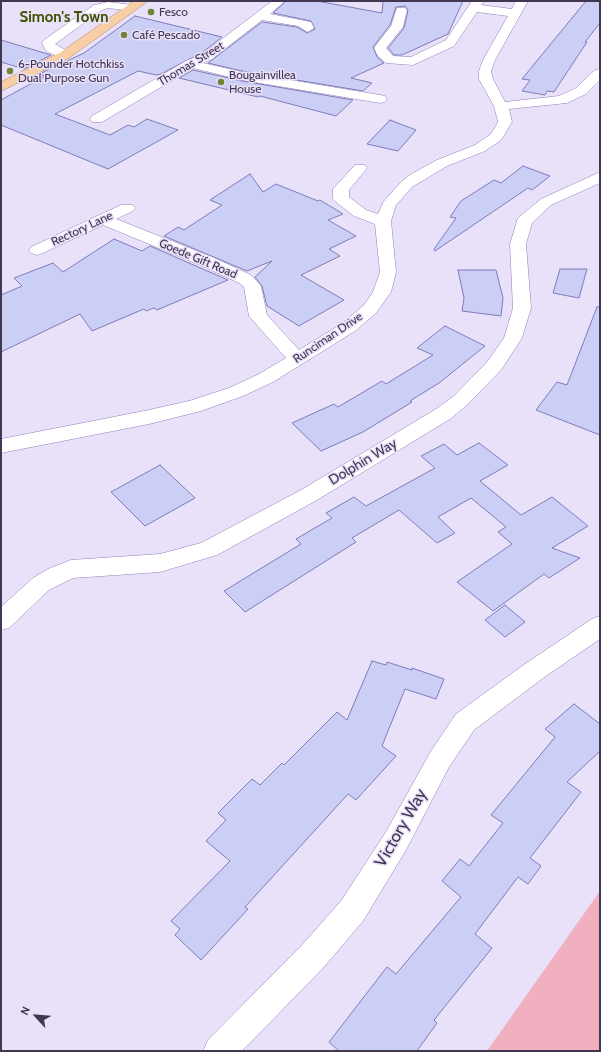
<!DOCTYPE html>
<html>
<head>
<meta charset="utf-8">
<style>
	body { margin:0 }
	#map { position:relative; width:601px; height:1052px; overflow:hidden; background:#e9e0fa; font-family:Cabin,sans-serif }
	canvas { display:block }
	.frame { position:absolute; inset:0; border:2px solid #423751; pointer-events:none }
	.north { position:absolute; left:16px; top:996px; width:40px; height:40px; -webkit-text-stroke:3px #e9e0fa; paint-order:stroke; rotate:296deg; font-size:11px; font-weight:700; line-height:16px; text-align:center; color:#423751 }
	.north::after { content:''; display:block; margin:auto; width:14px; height:18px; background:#423751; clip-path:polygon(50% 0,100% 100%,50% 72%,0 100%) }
</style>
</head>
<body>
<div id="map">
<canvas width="601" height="1052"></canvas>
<div class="frame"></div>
<div class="north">N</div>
</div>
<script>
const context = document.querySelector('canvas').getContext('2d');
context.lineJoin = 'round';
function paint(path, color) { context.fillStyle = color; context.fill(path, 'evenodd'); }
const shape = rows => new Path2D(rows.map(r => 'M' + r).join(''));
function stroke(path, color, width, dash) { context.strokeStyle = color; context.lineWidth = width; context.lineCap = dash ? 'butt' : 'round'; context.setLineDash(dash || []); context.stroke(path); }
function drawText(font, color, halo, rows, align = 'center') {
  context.font = font + ' Cabin,sans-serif'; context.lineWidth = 3; context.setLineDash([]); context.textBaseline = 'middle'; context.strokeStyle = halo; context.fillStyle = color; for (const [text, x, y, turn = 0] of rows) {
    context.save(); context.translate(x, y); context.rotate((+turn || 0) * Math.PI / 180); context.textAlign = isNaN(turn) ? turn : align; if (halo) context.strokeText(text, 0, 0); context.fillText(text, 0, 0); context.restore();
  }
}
const green = shape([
	[600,891,600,1051,487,1051,547,966]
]);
const building = shape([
	[286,1,317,1,382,13,383,1,463,1,448,34,402,55,394,55,388,48,404,28,408,10,405,6,396,7,390,25,373,47,377,57,384,63,351,78,372,83,363,91,242,71,208,63,262,22,297,27,307,33,315,29,311,21,273,13,286,1],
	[586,1,600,1,600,23,585,42,587,42,554,92,547,91,545,95,522,91,530,80,522,79,586,1],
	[135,16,222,37,203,52,161,74,156,75,138,71,55,114,110,135,128,125,134,127,147,119,178,130,108,169,1,125,1,100,45,76,39,74,84,53,135,16],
	[1,40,51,55,24,69,1,62,1,40],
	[193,70,242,81,353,100,336,116,260,96,258,97,179,78,193,70],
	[390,120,416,130,398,151,367,144,390,120],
	[523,166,550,176,532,190,528,188,435,251,434,249,456,218,450,217,461,201,494,180,501,183,523,166],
	[250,174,263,192,276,184,318,201,320,200,343,214,328,220,356,236,329,249,340,256,301,275,344,300,299,326,267,306,262,286,255,277,272,261,247,271,164,236,178,227,184,230,222,205,210,200,250,174],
	[114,239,142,251,150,246,228,280,157,310,154,308,146,311,144,309,92,331,80,314,1,352,1,295,22,286,14,278,53,263,63,272,114,239],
	[560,269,587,269,579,298,553,293,560,269],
	[458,270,496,270,503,298,501,316,462,311,464,298,458,270],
	[597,307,600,307,600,435,536,410,557,382,567,385,597,307],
	[445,326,485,346,439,383,410,401,412,402,363,432,321,451,292,423,334,404,338,407,382,381,386,384,433,355,417,348,445,326],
	[479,443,508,465,480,481,521,515,552,497,588,526,552,548,580,558,549,578,544,574,493,611,457,582,512,544,498,532,506,527,471,498,438,517,455,533,437,543,399,510,352,538,356,542,245,612,224,591,301,544,296,539,332,518,326,513,354,497,366,506,435,468,421,456,444,444,457,455,479,443],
	[160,465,195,498,145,526,111,492,160,465],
	[505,605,525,622,505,637,485,620,505,605],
	[372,661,386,665,387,662,412,670,412,668,444,679,436,699,405,689,382,746,396,756,356,800,348,794,245,907,248,909,201,960,175,935,180,929,171,921,230,861,206,841,226,820,218,813,252,779,260,785,282,763,284,765,337,712,347,720,372,661],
	[574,704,600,724,600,751,567,782,581,792,530,858,541,866,528,884,518,877,475,934,492,948,434,1020,437,1023,417,1051,339,1051,329,1042,387,967,396,974,461,897,442,881,460,859,469,866,503,823,491,815,555,737,545,729,574,704]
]);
const minor = shape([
	[272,1,285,1,270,14,311,22,314,28,308,32,298,26,262,20,212,59,203,63,242,72,380,95,385,96,387,99,385,102,380,103,242,80,193,68,102,122,92,122,90,119,92,116,186,61,204,53,272,1],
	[472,1,484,1,481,5,512,9,516,1,528,1,495,60,491,71,493,79,505,102,559,96,576,88,595,70,600,69,600,80,586,94,567,103,509,109,512,122,501,140,485,151,447,166,412,187,396,205,391,221,396,272,391,292,376,313,355,331,273,382,243,396,201,411,149,424,1,453,1,439,149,410,189,401,229,388,259,374,286,358,249,316,244,287,239,283,200,265,103,225,43,253,37,255,31,253,29,250,31,247,121,205,133,205,135,208,133,211,116,219,212,257,251,275,261,286,267,315,299,350,343,323,364,305,373,292,380,272,375,224,354,216,336,202,333,199,333,189,355,165,365,165,367,168,349,190,349,197,366,210,378,214,384,201,402,181,413,173,437,160,475,145,491,134,498,122,494,106,479,79,479,71,483,60,508,16,477,12,454,46,413,65,386,63,378,56,374,48,391,26,397,8,405,8,407,10,403,27,386,48,393,56,411,57,446,40,472,1],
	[108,2,132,5,138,8,132,11,108,8,102,10,55,44,69,52,71,55,69,58,61,58,46,51,42,43,44,40,94,5,108,2],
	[600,172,600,183,551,205,532,223,526,244,531,308,522,338,501,370,468,404,450,419,317,500,217,555,160,572,73,578,49,590,9,628,1,630,1,607,33,578,48,569,71,560,160,554,201,543,301,490,436,409,454,396,487,362,504,338,513,308,510,244,518,218,541,199,600,172],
	[600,616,600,639,543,678,474,730,449,767,406,850,363,921,324,967,242,1051,203,1051,208,1040,302,945,341,901,386,832,431,751,456,714,525,664,592,619,600,616]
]);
const major = shape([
	[134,1,148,1,69,58,1,91,1,82,61,52,134,1]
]);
const markers = [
	[151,12,4,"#6f8435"],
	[124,35,4,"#6f8435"],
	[10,71,4,"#6f8435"],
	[221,82,4,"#6f8435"]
];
const farPoinames = [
	["Fesco",159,12],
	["Café Pescado",132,35],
	["6-Pounder Hotchkiss",18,64],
	["Dual Purpose Gun",18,78],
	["Bougainvillea",229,75],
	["House",229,89]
];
const farStreetnames = [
	["Thomas Street",191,64,-31],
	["Rectory Lane",82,229,-25],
	["Goede Gift Road",198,259,23],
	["Runciman Drive",328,338,-34]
];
const streetNames = [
	["Dolphin Way",363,462,-31]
];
const farDistrictnames = [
	["Simon's Town",64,18]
];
const nearStreetnames = [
	["Victory Way",401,828,-60]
];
paint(green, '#f0b0c0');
paint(building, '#cbcef5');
stroke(building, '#7c7dba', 1);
stroke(minor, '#957db8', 1);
stroke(major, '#b68463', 1);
paint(minor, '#fff');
paint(major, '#f8cea7');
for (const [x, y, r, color] of markers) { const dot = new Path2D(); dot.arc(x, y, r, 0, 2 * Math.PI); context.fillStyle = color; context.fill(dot); stroke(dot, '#e9e0fa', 1.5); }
drawText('12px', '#423751', '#e9e0fa', farPoinames, 'left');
drawText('12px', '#423751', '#e9e0fa', farStreetnames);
drawText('14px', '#423751', '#e9e0fa', streetNames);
drawText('bold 15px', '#415200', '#e9e0fa', farDistrictnames);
drawText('17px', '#423751', '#e9e0fa', nearStreetnames);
</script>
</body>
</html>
